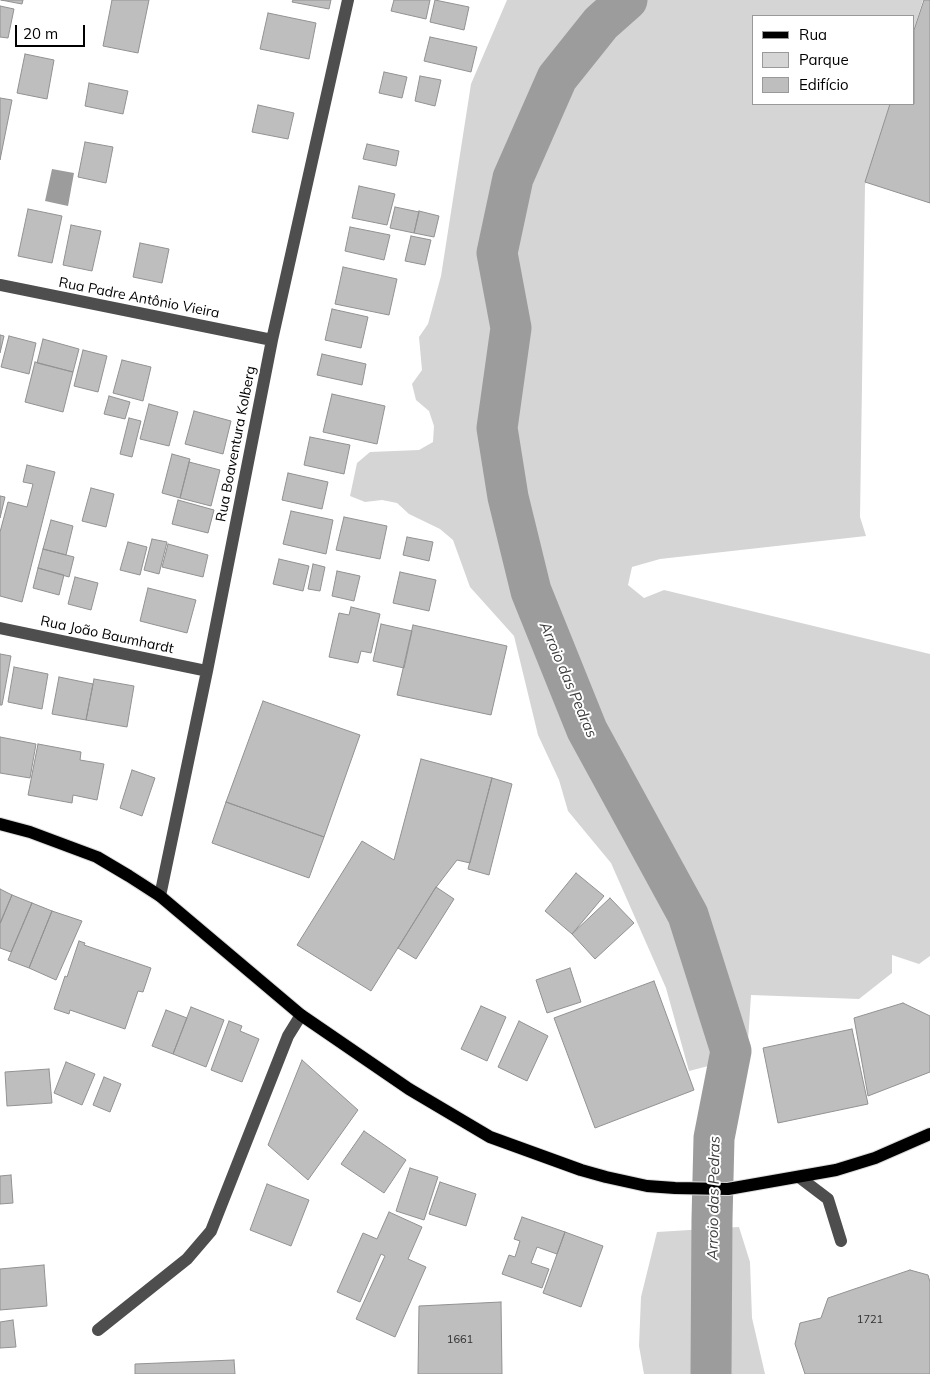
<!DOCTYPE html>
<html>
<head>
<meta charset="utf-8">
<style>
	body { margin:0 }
	#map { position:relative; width:930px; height:1374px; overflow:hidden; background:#fff; font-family:Mulish,sans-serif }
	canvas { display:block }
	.legend { position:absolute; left:752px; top:15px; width:162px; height:90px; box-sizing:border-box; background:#fff; border:1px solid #999; margin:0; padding:6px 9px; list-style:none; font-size:15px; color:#000 }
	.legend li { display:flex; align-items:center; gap:10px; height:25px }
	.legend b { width:25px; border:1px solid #999 }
	.scale { position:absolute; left:15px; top:25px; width:70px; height:22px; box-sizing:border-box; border:2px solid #000; border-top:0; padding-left:6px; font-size:15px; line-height:18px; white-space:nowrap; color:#000; -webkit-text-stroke:4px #fff; paint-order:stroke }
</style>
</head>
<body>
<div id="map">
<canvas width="930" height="1374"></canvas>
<ul class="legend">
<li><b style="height:6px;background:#000"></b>Rua</li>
<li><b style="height:14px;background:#d5d5d5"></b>Parque</li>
<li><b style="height:14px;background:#bebebe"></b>Edifício</li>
</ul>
<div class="scale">20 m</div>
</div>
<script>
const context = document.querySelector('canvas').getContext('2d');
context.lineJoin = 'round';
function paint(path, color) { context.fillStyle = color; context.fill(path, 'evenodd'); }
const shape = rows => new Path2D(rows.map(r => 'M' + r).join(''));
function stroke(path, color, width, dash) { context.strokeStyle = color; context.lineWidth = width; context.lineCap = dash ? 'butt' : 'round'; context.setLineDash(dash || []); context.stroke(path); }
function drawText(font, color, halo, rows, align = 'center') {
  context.font = font + ' Mulish,sans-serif'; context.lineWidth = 4; context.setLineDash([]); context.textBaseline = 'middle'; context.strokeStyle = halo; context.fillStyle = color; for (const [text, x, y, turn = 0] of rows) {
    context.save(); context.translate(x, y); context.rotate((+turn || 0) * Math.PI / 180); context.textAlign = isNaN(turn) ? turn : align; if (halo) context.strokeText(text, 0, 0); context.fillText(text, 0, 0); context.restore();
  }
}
const green = shape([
	[507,0,923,0,914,29,914,16,754,16,754,104,890,104,865,185,860,517,866,536,660,559,632,567,628,585,644,598,664,590,930,654,930,956,919,964,892,955,892,973,859,999,751,995,747,1056,689,1071,666,988,611,863,568,811,559,780,538,735,514,636,470,587,453,540,440,529,409,514,397,503,382,500,365,502,350,496,357,463,370,452,419,450,433,442,434,426,429,411,416,400,412,384,422,370,419,337,428,324,441,276,471,84],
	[739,1227,750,1262,752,1318,765,1374,644,1374,639,1346,641,1297,657,1232]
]);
const water = shape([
	[52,169,74,173,68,206,45,201]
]);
const river = shape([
	[627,0,601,23,557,78,513,178,497,253,511,328,497,428,508,497,531,591,587,730,688,915,731,1051,714,1138,712,1219,711,1374]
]);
const building = shape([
	[1,0,23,0,22,4,1,0],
	[112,0,149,0,138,53,103,46,112,0],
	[293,0,331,0,329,9,292,2,293,0],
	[394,0,430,0,426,19,391,11,394,0],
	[435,0,469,7,464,30,430,22,435,0],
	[924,0,930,0,930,203,865,182,890,104,914,104,914,30,924,0],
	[0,6,14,9,8,38,0,37,0,6],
	[268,13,316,23,309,59,260,49,268,13],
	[430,37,477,47,471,72,424,61,430,37],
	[25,54,54,60,47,99,17,93,25,54],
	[384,72,407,77,402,98,379,93,384,72],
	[420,76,441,80,435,106,415,101,420,76],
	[89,83,128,91,123,114,85,106,89,83],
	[0,98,12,100,0,160,0,98],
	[258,105,294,113,288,139,252,132,258,105],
	[85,142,113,147,106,183,78,177,85,142],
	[367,144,399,151,396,166,363,159,367,144],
	[359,186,395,194,387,225,352,218,359,186],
	[395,207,419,212,414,233,390,228,395,207],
	[28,209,62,216,52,263,18,256,28,209],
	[419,211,439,216,434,237,414,233,419,211],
	[71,225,101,231,92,271,63,265,71,225],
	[350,227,390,235,384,260,345,251,350,227],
	[411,236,431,240,425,265,405,261,411,236],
	[140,243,169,249,162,283,133,277,140,243],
	[343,267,397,279,389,315,335,304,343,267],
	[332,309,368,317,361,348,325,340,332,309],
	[0,335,4,336,0,353,0,335],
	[9,336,36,343,29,374,1,367,9,336],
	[43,339,79,349,73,372,37,363,43,339],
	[83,350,107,356,98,392,74,386,83,350],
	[322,354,366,364,362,385,317,375,322,354],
	[122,360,151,367,143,401,113,393,122,360],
	[35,362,73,372,63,412,25,402,35,362],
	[332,394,385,406,377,444,323,432,332,394],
	[109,396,130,402,125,419,104,414,109,396],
	[149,404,178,412,169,446,140,439,149,404],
	[194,411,231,421,223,454,185,444,194,411],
	[129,418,141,421,132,457,120,454,129,418],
	[310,437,350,445,344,474,304,465,310,437],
	[172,454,190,459,180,498,162,493,172,454],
	[189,462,220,470,211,506,180,498,189,462],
	[27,465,55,472,22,602,0,596,0,532,8,502,27,507,33,484,23,482,27,465],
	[288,473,328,482,322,509,282,500,288,473],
	[91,488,114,494,106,527,82,521,91,488],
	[0,496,5,497,0,518,0,496],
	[178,500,214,510,208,533,172,524,178,500],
	[291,511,333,520,326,554,283,544,291,511],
	[344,517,387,526,380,559,336,550,344,517],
	[51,520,73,526,66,555,43,549,51,520],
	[407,537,433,542,429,561,403,555,407,537],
	[152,539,167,542,159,574,144,570,152,539],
	[128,542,147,547,140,575,120,570,128,542],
	[168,544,208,555,203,577,162,567,168,544],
	[43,549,74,557,69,577,38,568,43,549],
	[279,559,309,566,303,591,273,584,279,559],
	[313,564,325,567,320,591,308,589,313,564],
	[38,568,64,575,59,595,33,588,38,568],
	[337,571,360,576,354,601,332,596,337,571],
	[400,572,436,580,429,611,393,603,400,572],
	[75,577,98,583,91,610,68,604,75,577],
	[148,588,196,600,187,633,140,621,148,588],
	[351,607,380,614,371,653,361,651,358,663,329,657,339,613,349,615,351,607],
	[381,624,412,631,404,668,373,661,381,624],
	[413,625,507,646,491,715,397,695,413,625],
	[0,654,11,656,2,705,0,705,0,654],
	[14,667,48,674,42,709,8,702,14,667],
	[59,677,93,684,86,720,52,714,59,677],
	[94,679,134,686,127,727,86,720,94,679],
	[263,701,360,735,324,837,226,802,263,701],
	[0,737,36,744,30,778,0,773,0,737],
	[38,744,81,752,80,760,104,764,97,800,73,795,72,803,28,795,38,744],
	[421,759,492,778,470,863,457,860,434,890,371,991,297,945,362,841,394,860,421,759],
	[132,770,155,778,142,816,120,808,132,770],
	[492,778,512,784,489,875,468,869,492,778],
	[226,802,324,837,309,878,212,843,226,802],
	[576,873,604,896,572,934,545,911,576,873],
	[436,887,454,899,416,959,398,948,436,887],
	[0,889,12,895,0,923,0,889],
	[12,895,32,903,11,952,0,948,0,924,12,895],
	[610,898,634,923,595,959,572,934,610,898],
	[32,903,52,911,29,968,8,960,32,903],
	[52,911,82,921,56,980,29,968,52,911],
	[79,941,85,943,84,945,151,968,143,992,138,991,125,1029,70,1010,69,1014,54,1009,65,976,67,977,79,941],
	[570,968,581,1002,547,1013,536,980,570,968],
	[654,981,694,1090,595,1128,554,1018,654,981],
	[903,1003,930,1016,930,1072,868,1096,854,1018,903,1003],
	[481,1006,506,1017,487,1061,461,1049,481,1006],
	[191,1007,224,1020,206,1067,173,1054,191,1007],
	[166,1010,187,1018,173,1054,152,1046,166,1010],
	[229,1021,242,1026,240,1031,259,1039,242,1082,211,1070,229,1021],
	[519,1021,548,1036,527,1081,498,1067,519,1021],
	[852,1029,868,1104,778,1123,763,1048,852,1029],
	[302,1060,358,1110,308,1180,268,1145,302,1060],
	[66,1062,95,1074,82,1105,54,1093,66,1062],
	[49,1069,52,1103,7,1106,5,1072,49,1069],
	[104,1077,121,1084,110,1112,93,1105,104,1077],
	[364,1131,406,1160,384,1193,341,1164,364,1131],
	[410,1168,438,1177,424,1220,396,1211,410,1168],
	[11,1175,13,1203,0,1204,0,1176,11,1175],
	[440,1182,476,1194,466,1226,429,1214,440,1182],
	[267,1184,309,1200,291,1246,250,1230,267,1184],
	[389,1212,422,1227,408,1259,426,1267,395,1337,356,1319,385,1256,381,1254,360,1302,337,1292,363,1233,377,1239,389,1212],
	[522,1217,565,1232,557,1254,537,1247,531,1263,549,1269,542,1288,502,1274,509,1255,515,1257,520,1241,514,1239,522,1217],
	[565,1232,603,1246,581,1307,543,1293,565,1232],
	[44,1265,47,1306,0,1310,0,1269,44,1265],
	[910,1270,928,1275,930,1282,930,1374,805,1374,795,1344,800,1323,821,1318,828,1298,910,1270],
	[501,1302,502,1374,418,1374,419,1306,501,1302],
	[13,1320,16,1347,0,1348,0,1322,13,1320],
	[234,1360,235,1374,135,1374,135,1364,234,1360]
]);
const minor = shape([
	[0,285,272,340],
	[0,628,207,671],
	[160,896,207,671,272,340,348,0],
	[799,1177,828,1199,841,1241],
	[98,1330,187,1259,211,1231,288,1036,301,1015]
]);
const major = shape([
	[0,824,30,832,97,857,129,876,160,896,301,1015,409,1089,490,1137,581,1170,606,1177,647,1186,675,1188,728,1189,836,1170,875,1158,930,1134]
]);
const numberNames = [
	["1721",870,1320],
	["1661",460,1340]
];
const streetNames = [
	["Rua Padre Antônio Vieira",139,298,11],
	["Rua Boaventura Kolberg",236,444,-79],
	["Rua João Baumhardt",107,635,12]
];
const waterNames = [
	["Arroio das Pedras",568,680,67],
	["Arroio das Pedras",714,1198,-89]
];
paint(green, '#d5d5d5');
paint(water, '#9c9c9c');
stroke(river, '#9c9c9c', 41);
paint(building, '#bebebe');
stroke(building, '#929292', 1);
stroke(major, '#dbdbdb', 14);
stroke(minor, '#4e4e4e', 12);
stroke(major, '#000', 12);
drawText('11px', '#303030', null, numberNames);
drawText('14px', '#000', '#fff', streetNames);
drawText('italic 15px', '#3d3d3d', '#fff', waterNames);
</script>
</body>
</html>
